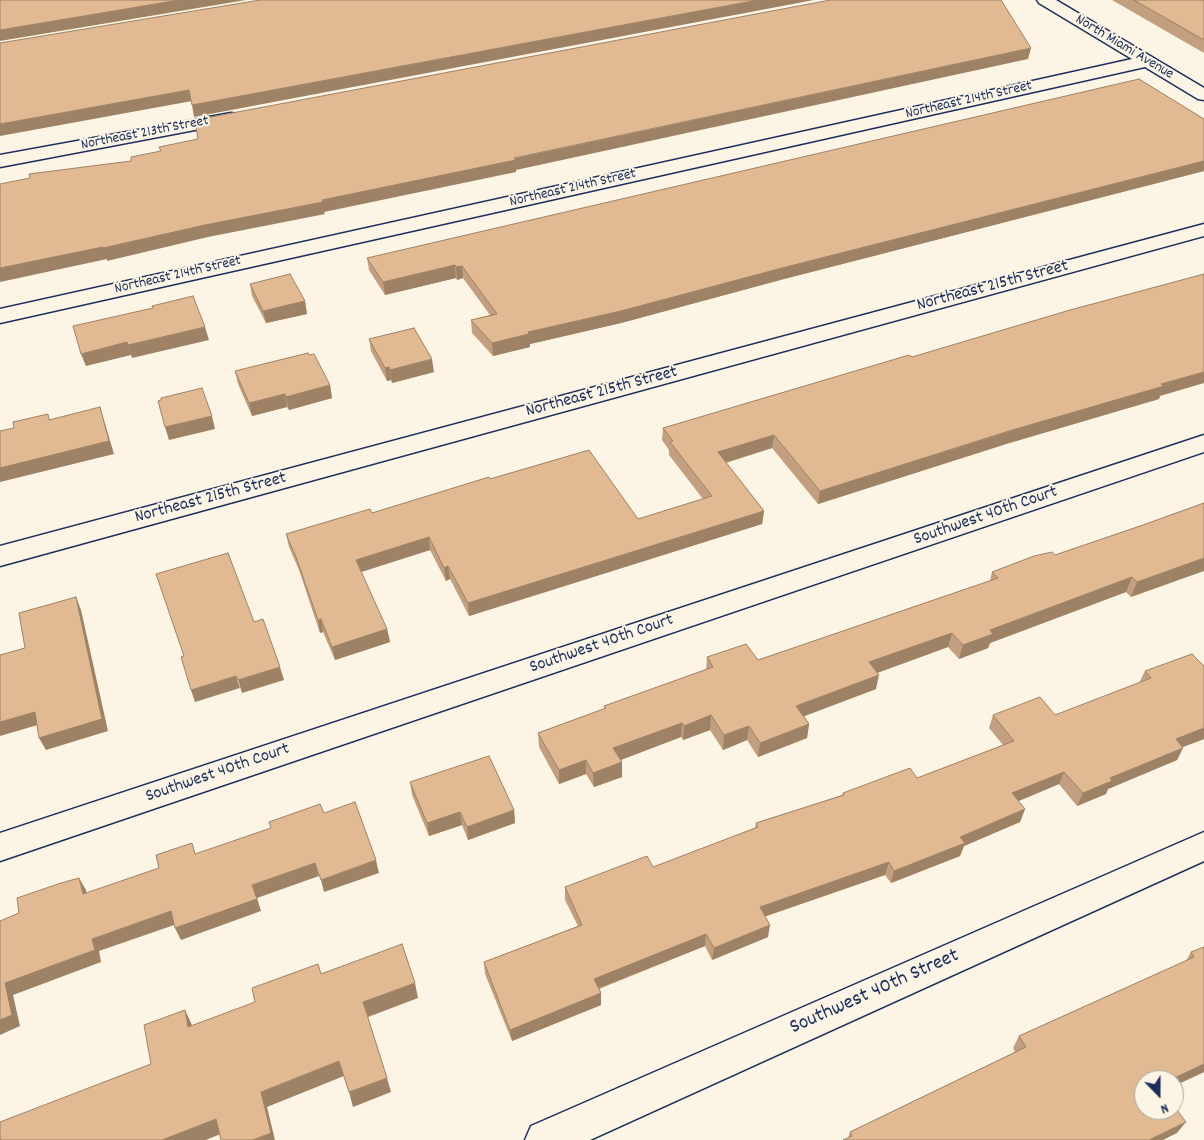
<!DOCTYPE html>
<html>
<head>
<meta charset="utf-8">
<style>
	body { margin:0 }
	#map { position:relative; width:1204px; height:1140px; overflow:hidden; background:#fcf5e5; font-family:Dekko,sans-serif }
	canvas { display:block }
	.north { position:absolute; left:1134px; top:1070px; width:50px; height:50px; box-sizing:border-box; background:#fcf5e5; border:1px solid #a2a6af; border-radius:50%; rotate:158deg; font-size:14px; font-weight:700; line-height:20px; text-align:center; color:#1b2f5e }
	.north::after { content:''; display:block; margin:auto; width:18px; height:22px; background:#1b2f5e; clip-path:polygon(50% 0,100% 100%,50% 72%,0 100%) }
</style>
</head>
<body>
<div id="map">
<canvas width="1204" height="1140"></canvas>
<div class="north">N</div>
</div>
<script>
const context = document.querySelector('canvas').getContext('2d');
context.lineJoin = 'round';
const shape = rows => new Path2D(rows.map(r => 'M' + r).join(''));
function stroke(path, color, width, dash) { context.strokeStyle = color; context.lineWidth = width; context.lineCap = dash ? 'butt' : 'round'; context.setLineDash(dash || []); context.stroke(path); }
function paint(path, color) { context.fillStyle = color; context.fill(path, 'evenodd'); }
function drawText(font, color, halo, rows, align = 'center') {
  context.font = font + ' Dekko,sans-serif'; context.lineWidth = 4; context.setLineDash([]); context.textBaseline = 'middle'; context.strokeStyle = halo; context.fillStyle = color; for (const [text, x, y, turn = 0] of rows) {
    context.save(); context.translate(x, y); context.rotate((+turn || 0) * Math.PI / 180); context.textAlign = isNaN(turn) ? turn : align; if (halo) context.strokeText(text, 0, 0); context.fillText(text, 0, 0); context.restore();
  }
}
const street = shape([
	[1037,0,1056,0,1204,88,1204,100,1198,99,1145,67,0,323,0,309,1132,59,1039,3,1037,0],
	[231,113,237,114,240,118,237,122,0,167,0,155,231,113],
	[1204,435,1204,452,0,861,0,833,1204,435],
	[1204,832,1204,861,590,1140,525,1140,531,1126,1204,832]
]);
const secondary = shape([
	[1204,224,1204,236,0,566,0,546,1204,224]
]);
const wall = shape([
	[1112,0,1204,0,1204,53],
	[1204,119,1204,171,784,279,621,323,530,344,530,347,493,356,472,333,471,320,490,315,463,278,457,280,456,278,385,295,369,270,367,258],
	[250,284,305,301,307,314,266,323,252,296],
	[369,339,434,372,392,383,391,380,387,381,371,351],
	[912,357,1160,396,1159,399,1006,444,818,504,772,448,726,463,764,511,762,524,469,616,450,579,446,581,430,550,361,572,387,629,390,642,335,660,323,632,320,633,299,570,289,547,286,534,372,513,490,479,638,519,703,499,669,455,669,450,662,440,663,428],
	[235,371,330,385,332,398,289,410,287,407,252,416,238,384],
	[1204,503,1131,597,1126,592,990,643,988,648,959,659,948,647,877,673,876,689,804,716,809,724,807,738,758,757,747,740,723,750,710,730,683,740,681,737,620,760,622,762,622,777,594,787,586,774,559,784,539,747,538,733,604,709,604,706,706,670,707,657,758,660,990,581,992,572,1055,555,1143,525],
	[1204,666,1204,739,1183,747,1177,760,1108,789,1106,794,1077,806,1059,784,1018,801,1025,809,1020,822,964,846,960,856,891,883,885,875,765,916,768,937,712,960,705,946,599,989,601,1005,512,1041,485,974,484,962,578,926,565,900,565,887,653,867,755,828,756,823,842,795,843,793,917,778,1003,745,989,728,993,715,1055,715,1139,683,1145,671],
	[410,782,514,810,515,823,468,840,462,825,429,836,412,795],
	[1204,947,1204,1072,1174,1086,1174,1080,1144,1080,1177,1133,848,1138,850,1132,1015,1052,1013,1048,1019,1036,1186,961,1191,952]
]);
const shadedWall = shape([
	[179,0,246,0,0,41,0,30],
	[758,0,814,0,194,117,192,105],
	[1031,48,1028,59,516,170,516,172,324,212,325,214,208,237,107,261,107,259,0,282,0,268],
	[189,90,192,101,0,136,0,124],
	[1204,161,1204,171,784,279,621,323,530,344,530,347,493,356,492,343,528,332],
	[455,265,456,278,385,295,383,282],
	[462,266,463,278,457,280,456,267],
	[305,301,307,314,266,323,263,311],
	[205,327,209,340,132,358,128,345],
	[127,342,131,355,86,366,81,354],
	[432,359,434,372,392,383,390,370],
	[389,367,391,380,387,381,385,368],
	[1204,372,1204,383,1160,396,1159,399,1006,444,818,504,820,491,1161,384],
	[330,385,332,398,289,410,286,397],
	[285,394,287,407,252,416,249,403],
	[100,407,114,454,0,482,0,468],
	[212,416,215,429,169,440,165,427],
	[774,435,772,448,717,465,718,452],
	[764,511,762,524,469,616,468,603],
	[429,537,430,550,358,573,356,560],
	[1204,558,1204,571,1131,597,1137,582],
	[448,566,450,579,446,581,444,568],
	[1132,577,1126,592,990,643,988,648,959,659,963,645,990,630],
	[76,597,81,610,108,731,46,750,39,738],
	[321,619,323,632,320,633,318,620],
	[387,629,390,642,335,660,332,647],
	[952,633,948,647,866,677,869,662],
	[280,667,284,680,242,693,238,680],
	[879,675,876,689,794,720,796,706],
	[236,676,240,688,195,702,191,690],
	[35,712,41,724,0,736,0,722],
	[711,715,710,730,683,740,684,726],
	[682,723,681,737,613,763,613,748],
	[809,724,807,738,758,757,760,743],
	[749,726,747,740,723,750,724,735],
	[1204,728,1204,739,1169,752,1176,739],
	[1183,748,1177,760,1108,789,1106,794,1077,806,1083,793,1110,778],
	[586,760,586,774,559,784,559,770],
	[622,762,622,777,594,787,593,773],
	[1064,772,1059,784,1007,806,1012,793],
	[1025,809,1020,822,964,846,960,856,891,883,894,871,960,837],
	[514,810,515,823,468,840,467,827],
	[460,812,462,825,429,836,427,823],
	[376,860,379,873,324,892,321,880],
	[889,862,885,875,758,919,760,907],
	[315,863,319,876,257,898,261,911,181,940,175,928,252,885],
	[79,878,86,890,89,906,83,894],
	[171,911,177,924,99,951,101,962,13,995,20,1026,0,1035,0,1020,5,983,92,939],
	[770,925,768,937,712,960,714,948],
	[706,934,705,946,594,990,594,979],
	[415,983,418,998,368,1017,363,1002],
	[601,993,601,1005,512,1041,510,1030],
	[185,1010,192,1025,195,1042,188,1027],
	[339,1061,344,1076,267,1107,275,1140,253,1140,261,1092],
	[1204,1064,1204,1072,1174,1086,1174,1080,1170,1080],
	[387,1078,391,1092,353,1107,349,1092],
	[216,1119,223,1133,206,1140,162,1140],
	[1186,1122,1177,1133,1163,1140,1149,1140]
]);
const building = shape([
	[0,0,179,0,0,30,0,0],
	[260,0,758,0,192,105,189,90,0,124,0,43,260,0],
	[830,0,1001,0,1031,48,514,158,516,160,322,200,323,202,205,225,103,248,103,247,0,268,0,184,30,178,29,174,131,161,131,157,161,151,159,147,198,139,195,120,830,0],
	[1134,0,1204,0,1204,40,1134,0],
	[1139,79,1204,119,1204,161,786,267,621,311,528,332,529,334,492,343,471,320,497,314,462,266,456,267,455,265,383,282,367,258,1139,79],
	[290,274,305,301,263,311,250,284,290,274],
	[1204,274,1204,372,1161,384,1164,386,1009,431,820,491,774,435,718,452,764,511,468,603,448,566,444,568,429,537,356,560,387,629,332,647,321,619,318,620,296,557,286,534,370,509,372,513,489,477,490,479,589,450,638,519,712,496,670,442,673,441,663,428,909,355,912,357,1070,310,1204,274],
	[193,296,205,327,128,345,127,342,81,354,73,326,153,308,152,306,193,296],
	[414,328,432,359,390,370,389,367,385,368,369,339,414,328],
	[308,353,309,355,314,354,330,385,286,397,285,394,249,403,235,371,308,353],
	[202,388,212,416,165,427,158,401,161,400,161,398,202,388],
	[100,407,109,441,0,468,0,431,14,428,13,422,48,414,49,420,100,407],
	[1204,503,1204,558,1137,582,1132,577,990,630,993,634,963,645,952,633,869,662,879,675,796,706,809,724,760,743,749,726,724,735,711,715,684,726,682,723,613,748,622,762,593,773,586,760,559,770,538,733,606,708,604,706,713,667,707,657,746,644,758,660,998,578,992,572,1034,556,1052,552,1055,555,1143,525,1204,503],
	[228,553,254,622,263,619,280,667,238,680,236,676,191,690,181,657,184,656,156,574,228,553],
	[76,597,102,719,39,738,35,712,0,722,0,655,25,648,19,613,76,597],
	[1192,654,1204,666,1204,728,1176,739,1183,748,1110,778,1112,781,1083,793,1064,772,1012,793,1025,809,960,837,965,843,894,871,889,862,760,907,770,925,714,948,706,934,594,979,601,993,510,1030,484,962,582,925,565,887,647,856,653,867,758,827,756,823,844,795,843,793,910,768,917,778,1014,741,993,715,1040,697,1055,715,1151,678,1145,671,1192,654],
	[489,756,514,810,467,827,460,812,427,823,410,782,489,756],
	[355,802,376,860,321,880,315,863,252,885,257,899,175,928,171,911,92,939,95,950,5,983,12,1015,0,1020,0,921,19,913,17,898,61,883,79,878,83,894,159,868,156,855,192,843,195,854,271,828,269,822,320,804,324,813,355,802],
	[402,944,415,983,363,1002,387,1078,349,1092,339,1061,261,1092,271,1133,253,1140,221,1140,216,1119,162,1140,0,1140,0,1122,151,1064,144,1025,185,1010,188,1027,255,1002,252,988,318,964,321,974,402,944],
	[1204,947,1204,1064,1170,1080,1144,1080,1144,1110,1174,1110,1174,1106,1186,1122,1149,1140,843,1140,852,1136,850,1132,1026,1047,1019,1036,1194,957,1191,952,1204,947]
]);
const farStreetnames = [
	["North Miami Avenue",1124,48,31],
	["Northeast 214th Street",969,101,-13],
	["Northeast 213th Street",145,134,-11],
	["Northeast 214th Street",573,189,-13],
	["Northeast 214th Street",178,276,-13]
];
const streetNames = [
	["Northeast 215th Street",993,287,-15],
	["Northeast 215th Street",602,393,-15],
	["Northeast 215th Street",211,499,-15],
	["Southwest 40th Court",986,517,-19],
	["Southwest 40th Court",602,645,-19],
	["Southwest 40th Court",218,774,-19]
];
const nearStreetnames = [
	["Southwest 40th Street",875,993,-24]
];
stroke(street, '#1b2f5e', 3);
stroke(secondary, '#1b2f5e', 3);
paint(street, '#fcf5e5');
paint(secondary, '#fcf5e5');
paint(wall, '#c29f7e');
paint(shadedWall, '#9e8266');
paint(building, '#e1b992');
stroke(building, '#9e8266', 1);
drawText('15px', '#1b2f5e', '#fcf5e5', farStreetnames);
drawText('18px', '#1b2f5e', '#fcf5e5', streetNames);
drawText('21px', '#1b2f5e', '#fcf5e5', nearStreetnames);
</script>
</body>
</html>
